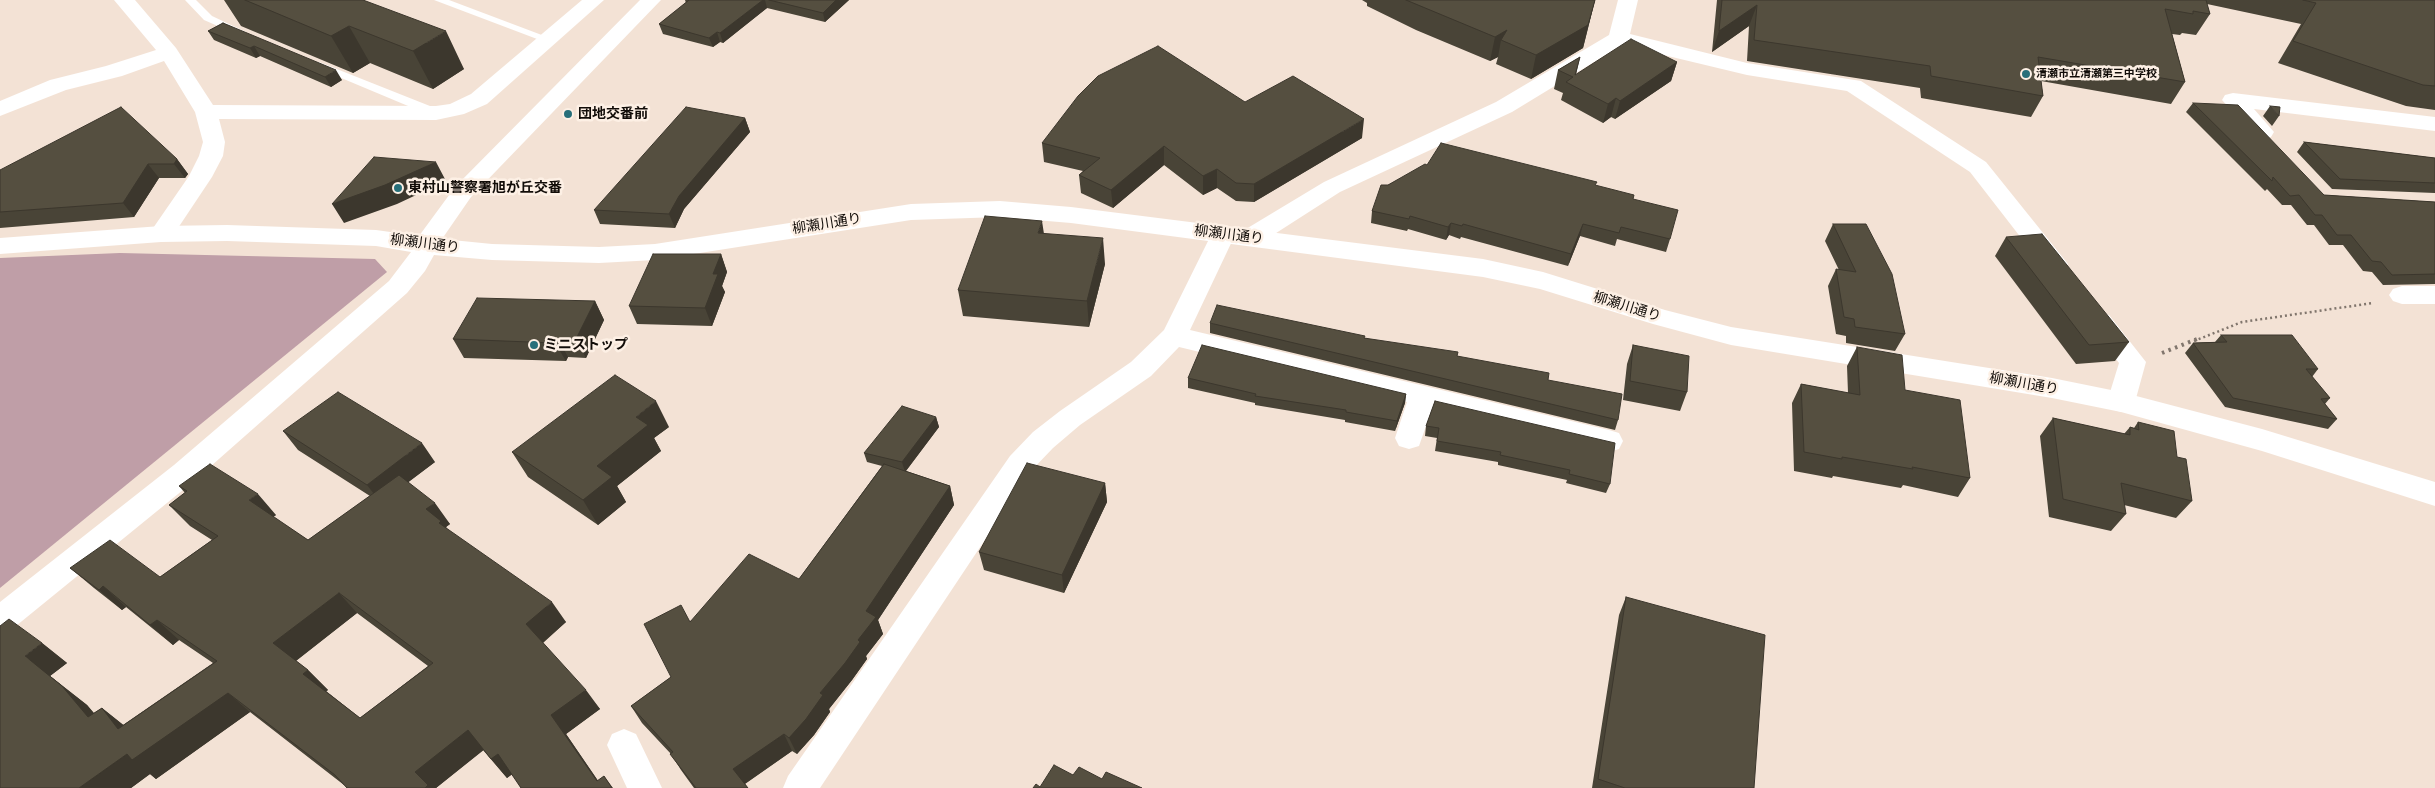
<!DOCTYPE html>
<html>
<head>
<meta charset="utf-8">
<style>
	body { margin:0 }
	canvas { display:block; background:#f3e2d5 }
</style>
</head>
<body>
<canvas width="2435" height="788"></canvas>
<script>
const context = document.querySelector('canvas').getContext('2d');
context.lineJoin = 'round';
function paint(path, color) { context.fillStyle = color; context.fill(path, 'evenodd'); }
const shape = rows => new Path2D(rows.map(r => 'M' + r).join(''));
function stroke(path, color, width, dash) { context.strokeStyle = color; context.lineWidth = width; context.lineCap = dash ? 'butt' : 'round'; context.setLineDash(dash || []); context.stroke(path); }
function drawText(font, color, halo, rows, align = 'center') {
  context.font = font + ' "Fira Sans Condensed","Noto Sans JP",sans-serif'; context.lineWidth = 5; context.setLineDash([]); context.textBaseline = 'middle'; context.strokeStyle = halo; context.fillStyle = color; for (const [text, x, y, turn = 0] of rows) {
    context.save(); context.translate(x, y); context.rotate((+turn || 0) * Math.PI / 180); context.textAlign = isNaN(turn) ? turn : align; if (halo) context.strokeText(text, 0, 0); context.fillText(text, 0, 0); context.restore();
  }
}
const forest = shape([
	[120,253,375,259,387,272,0,588,0,258]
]);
const pathFar1 = shape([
	[2194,341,2242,322,2373,303]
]);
const path = shape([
	[2162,353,2197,339]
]);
const service = shape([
	[185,0,196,0,212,16,246,32,240,35,236,34,204,20,185,0],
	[434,0,449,0,555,40,553,42,545,42,434,0],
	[319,62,440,110,442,113,440,116,432,116,315,67,313,65,319,62]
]);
const minor = shape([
	[114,0,135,0,176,48,213,105,436,106,450,104,471,94,582,0,604,0,487,104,464,114,436,120,219,119,225,142,223,156,212,177,170,240,161,242,152,240,149,234,189,176,199,156,203,142,195,112,164,61,122,76,66,90,0,116,0,101,50,80,106,66,156,50,114,0],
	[1618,0,1638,0,1630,34,1747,63,1861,81,1986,162,2068,264,2064,270,2055,272,2046,270,1970,172,1847,91,1747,75,1622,45,1512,112,1340,192,1259,244,1250,246,1241,244,1238,238,1241,232,1324,182,1496,102,1609,35,1618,0],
	[2233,93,2435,117,2435,131,2254,109,2274,132,2271,137,2263,139,2255,137,2222,100,2225,95,2233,93],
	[1223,227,1232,229,1235,235,1190,330,1609,430,1619,433,1623,441,1619,449,1609,452,1432,409,1419,446,1409,449,1399,446,1395,438,1407,402,1179,347,1151,376,1080,425,1053,448,1030,472,820,788,783,788,788,776,1010,456,1033,432,1060,411,1131,362,1164,330,1211,235,1214,229,1223,227],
	[2402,286,2435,286,2435,304,2402,304,2393,301,2389,295,2393,289,2402,286],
	[2100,313,2109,315,2146,362,2135,402,2131,409,2121,412,2111,409,2107,402,2119,363,2087,322,2091,315,2100,313],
	[624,729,636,734,662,788,627,788,607,745,612,734,624,729]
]);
const tertiary = shape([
	[640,0,661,0,471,197,442,239,492,244,599,247,655,244,911,204,1000,201,1071,207,1483,259,1543,272,1665,310,1731,327,2052,378,2121,392,2262,429,2435,482,2435,506,2262,451,2121,412,2052,398,1731,345,1653,324,1540,289,1483,277,1071,223,1000,217,911,220,655,260,599,263,492,260,434,255,425,271,407,293,194,481,11,630,0,634,0,602,174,465,389,281,411,252,376,246,227,241,161,242,0,254,0,238,161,226,227,225,376,230,419,236,455,187,640,0]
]);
const wall = shape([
	[224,0,363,0,464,69,433,89,370,63,353,73,241,26],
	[685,0,849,0,825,22,767,8,723,43,720,42,713,47,663,34,659,24,686,3],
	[1362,0,1595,0,1583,48,1531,79,1496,64,1498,57,1490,61,1416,30,1367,6,1367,3],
	[1717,0,2435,0,2435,110,2406,106,2278,63,2301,24,2207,4,2210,14,2196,35,2182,33,2180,35,2172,34,2185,82,2171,104,2041,81,2043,96,2031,117,1921,98,1920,88,1747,61,1749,26,1712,52],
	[223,23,342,80,331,87,260,56,256,58,214,40,208,31],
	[1580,57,1576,75,1677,62,1671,81,1615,119,1611,117,1603,123,1561,100,1563,93,1554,89,1558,70],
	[1245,102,1362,138,1254,202,1236,201,1217,188,1203,195,1164,165,1113,208,1081,193,1079,175,1083,171,1044,162,1042,143],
	[2193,103,2324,195,2435,202,2435,284,2383,285,2372,272,2363,271,2343,245,2329,245,2314,225,2307,225,2291,205,2282,205,2267,189,2265,191,2186,112],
	[2270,106,2279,116,2272,126,2263,116],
	[745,118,750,132,684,209,675,228,600,224,594,210],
	[2304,142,2435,158,2435,193,2332,189,2297,152],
	[177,159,188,174,185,178,159,178,134,217,0,228,0,170],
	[1427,165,1596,186,1633,199,1670,239,1666,252,1617,239,1615,246,1580,236,1568,266,1461,237,1460,239,1449,235,1446,240,1408,229,1407,231,1371,223,1372,211,1388,185],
	[1833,224,1905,334,1895,351,1846,343,1846,336,1836,334,1828,286,1836,269,1839,270,1825,241],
	[2006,237,2129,342,2115,361,2076,364,1995,256],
	[721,254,727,272,722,286,725,292,712,326,637,324,629,306],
	[1105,264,1089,327,963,316,958,290],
	[595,301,604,320,586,358,568,357,566,361,464,358,453,339],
	[1210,323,1364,338,1457,356,1618,420,1615,430,1210,333],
	[2221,335,2318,369,2312,377,2330,398,2325,404,2337,419,2328,429,2225,407,2185,353,2193,343,2215,342],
	[1633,345,1687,392,1680,411,1623,400,1627,364],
	[1857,347,1905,390,1970,478,1958,497,1903,485,1901,488,1833,476,1832,478,1794,471,1792,403,1801,384,1848,393,1847,366],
	[1188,378,1406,394,1405,403,1395,431,1345,422,1345,420,1255,405,1255,403,1188,388],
	[1435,401,1610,484,1606,493,1566,483,1567,480,1498,465,1498,462,1435,451,1437,438,1425,436,1426,426],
	[936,417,939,427,906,471,950,486,954,505,878,620,883,634,866,656,867,659,852,680,829,709,830,712,814,735,797,754,792,751,745,784,748,788,694,788,681,770,671,754,642,723,631,706,671,677,690,621,799,579,882,466,867,462,864,453],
	[2053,418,2124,434,2130,427,2134,428,2138,422,2177,457,2192,501,2176,518,2124,505,2126,514,2111,531,2049,517,2040,436],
	[669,427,654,438,661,451,617,486,626,502,598,525,528,477,512,452],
	[283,431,435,462,408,482,450,524,446,527,446,528,566,622,543,643,600,709,566,734,598,781,604,776,613,788,521,788,512,774,507,778,483,750,436,788,344,785,250,712,156,779,150,774,131,788,0,788,42,643,67,663,50,676,87,705,94,713,102,708,123,725,213,663,179,640,173,645,126,607,122,610,94,588,70,568,160,577,212,540,190,526,169,505,185,493,179,486,276,515,273,517,308,540,370,496,298,450],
	[357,613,428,666,360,718,326,691,328,690,308,670,296,661],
	[1105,483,1107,502,1064,593,984,570,979,552],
	[1626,597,1754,788,1592,788,1619,615]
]);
const shadedWall = shape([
	[763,0,765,0,767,8,723,43,720,33],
	[836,0,849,0,825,22,823,13],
	[1595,0,1583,48,1531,79,1536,55],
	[1757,5,1749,26,1712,52,1719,31],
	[349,26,370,63,353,73,331,36],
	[1507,30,1501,40,1498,57,1490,61,1495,37],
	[446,31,464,69,433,89,413,51],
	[717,32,720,42,713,47,709,38],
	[254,46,260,56,256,58,250,48],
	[1677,62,1671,81,1615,119,1620,101],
	[336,70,342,80,331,87,325,77],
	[1616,98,1611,117,1603,123,1608,104],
	[745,118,750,132,684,209,675,228,669,214,679,196],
	[1364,119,1362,138,1254,202,1254,184],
	[1164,146,1164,165,1113,208,1111,190],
	[177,159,188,174,185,178,174,164],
	[436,162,446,181,397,204,344,223,332,204],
	[148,164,159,178,134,217,123,203],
	[1217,169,1217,188,1203,195,1203,176],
	[1042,221,1046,247,1038,233],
	[1451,223,1449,235,1446,240,1448,227],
	[1583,224,1580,236,1568,266,1571,254],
	[1103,238,1105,264,1089,327,1087,301],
	[721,254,727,272,722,286,725,292,712,326,705,308,713,274],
	[595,301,604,320,586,358,576,339],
	[558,339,568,357,566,361,555,343],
	[1406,394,1405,403,1395,431,1397,421],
	[656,401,669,427,654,438,661,451,617,486,626,502,598,525,583,500,597,466,636,417],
	[936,417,939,427,905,472,902,462],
	[422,443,435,462,381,503,367,485],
	[1105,483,1107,502,1064,593,1062,575],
	[950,486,954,505,878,620,883,634,866,656,867,659,852,680,829,709,830,712,814,735,797,754,789,738,858,640,866,611],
	[258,494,276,515,267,521,249,500],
	[435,503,450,524,446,527,456,542,426,509],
	[103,586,126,607,122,610,99,590],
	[339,593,357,613,293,663,273,643],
	[552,602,566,622,541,644,526,624],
	[157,620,179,640,173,645,150,625],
	[42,643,67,663,50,676,87,705,113,737,88,717,25,656],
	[308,670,328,690,323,694,303,674],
	[586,690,600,709,566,734,603,788,597,781,551,715],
	[228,693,250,712,156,779,150,774,131,788,79,788,127,754],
	[102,708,126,727,118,729],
	[468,730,485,749,436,788,425,788,415,772],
	[784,734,792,751,743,785,733,769],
	[498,754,514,773,507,778,491,759]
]);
const building = shape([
	[245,0,363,0,446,31,413,51,349,26,331,36,245,0],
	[689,0,763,0,720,33,717,32,709,38,659,24,689,0],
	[769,0,836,0,823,13,769,0],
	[1406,0,1595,0,1588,25,1536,55,1501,40,1507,30,1495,37,1406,0],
	[1722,0,2206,0,2210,14,2193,11,2193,14,2165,9,2185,82,2038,57,2043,96,1931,76,1930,66,1754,40,1757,5,1719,31,1722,0],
	[2303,0,2435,0,2435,86,2423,85,2293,41,2316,3,2303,0],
	[223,23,336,70,325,77,254,46,250,48,208,31,223,23],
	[1631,39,1677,62,1620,101,1616,98,1608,104,1566,82,1573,77,1558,70,1580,57,1575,75,1631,39],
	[1158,46,1245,102,1293,76,1364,119,1254,184,1236,183,1217,169,1203,176,1164,146,1111,190,1079,175,1100,158,1042,143,1078,96,1098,76,1158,46],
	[2193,103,2238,105,2324,195,2435,202,2435,274,2392,275,2381,262,2372,261,2351,235,2337,235,2322,215,2315,215,2299,195,2290,196,2273,177,2272,181,2193,103],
	[2270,106,2280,107,2279,116,2270,106],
	[121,107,177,159,174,164,148,164,123,203,0,212,0,170,121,107],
	[686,107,745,118,679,196,669,214,594,210,686,107],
	[2304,142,2435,158,2435,183,2340,179,2304,142],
	[1441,143,1597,182,1595,185,1634,195,1633,199,1678,210,1670,239,1621,227,1619,233,1583,224,1571,254,1463,224,1462,226,1451,223,1448,227,1410,216,1409,219,1372,211,1381,185,1388,185,1425,164,1427,165,1441,143],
	[374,157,436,162,385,185,332,204,374,157],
	[985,216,1042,221,1038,233,1103,238,1087,301,958,290,985,216],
	[1833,224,1866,224,1892,274,1905,334,1855,327,1854,319,1844,317,1836,269,1856,272,1833,224],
	[2042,234,2129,342,2089,345,2006,237,2042,234],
	[653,254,721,254,713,274,718,274,705,308,629,306,653,254],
	[477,298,595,301,576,339,558,339,555,343,453,339,477,298],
	[1217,305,1365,336,1364,338,1458,352,1457,356,1549,373,1548,380,1622,394,1618,420,1210,323,1217,305],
	[2221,335,2292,335,2318,369,2306,369,2330,398,2321,399,2337,419,2233,398,2193,343,2227,342,2221,335],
	[1202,345,1406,394,1397,421,1346,412,1346,410,1255,396,1256,394,1188,378,1202,345],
	[1633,345,1689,356,1687,392,1630,381,1633,345],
	[1857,347,1902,355,1905,390,1960,400,1970,478,1912,467,1913,469,1842,457,1842,459,1804,452,1801,384,1860,395,1857,347],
	[615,375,656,401,636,417,648,425,597,466,612,477,583,500,512,452,615,375],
	[338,392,422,443,367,485,283,431,338,392],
	[1435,401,1615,443,1610,484,1569,474,1570,470,1500,455,1501,452,1437,441,1439,428,1426,426,1435,401],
	[902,406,936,417,902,462,864,453,902,406],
	[2053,418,2130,435,2130,427,2139,430,2138,422,2174,431,2177,457,2186,459,2192,501,2121,483,2126,514,2063,499,2053,418],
	[1027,463,1105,483,1062,575,979,552,1027,463],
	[210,464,258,494,249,500,308,540,399,475,435,503,426,509,441,521,439,523,552,602,526,624,586,690,551,715,597,781,604,776,612,788,521,788,498,754,491,759,468,730,415,772,428,785,425,788,347,788,335,775,228,693,132,760,127,754,79,788,0,788,0,626,9,619,42,643,25,656,62,686,88,717,102,708,118,729,217,661,157,620,150,625,103,586,99,590,70,568,110,540,160,577,218,536,169,505,187,491,179,486,210,464],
	[339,593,433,663,360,718,303,674,308,670,273,643,339,593],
	[884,464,950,486,866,611,876,617,858,640,860,642,845,663,820,693,823,695,806,719,789,738,784,734,733,769,748,788,696,788,670,754,673,752,631,706,671,677,644,624,681,605,690,622,749,554,799,579,884,464],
	[1626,597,1765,635,1754,788,1625,788,1598,779,1626,597],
	[1054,765,1073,775,1079,767,1102,779,1106,772,1142,788,1033,788,1036,784,1040,787,1054,765]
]);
const markers = [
	[2026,74,5,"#276f7a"],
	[568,114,5,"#276f7a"],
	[398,188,5,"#276f7a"],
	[534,345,5,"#276f7a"]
];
const farPoinames = [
	["清瀬市立清瀬第三中学校",2036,74]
];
const poiNames = [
	["団地交番前",578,114],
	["東村山警察署旭が丘交番",408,188],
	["ミニストップ",544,345]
];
const streetNames = [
	["柳瀬川通り",827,224,-9],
	["柳瀬川通り",1229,235,7],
	["柳瀬川通り",425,244,7],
	["柳瀬川通り",1627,307,17],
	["柳瀬川通り",2024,384,10]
];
paint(forest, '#bf9ea7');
stroke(pathFar1, '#81766d', 2.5, [2, 3]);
stroke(path, '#81766d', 4, [2.5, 4.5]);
paint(service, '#fff');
paint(minor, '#fff');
paint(tertiary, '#fff');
paint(wall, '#494437');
paint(shadedWall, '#3c372d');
paint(building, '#554f40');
stroke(building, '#3c372d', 1);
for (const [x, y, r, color] of markers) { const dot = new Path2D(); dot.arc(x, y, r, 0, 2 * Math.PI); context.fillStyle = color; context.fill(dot); stroke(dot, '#fdf0e5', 2); }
drawText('bold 11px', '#110c08', '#fdf0e5', farPoinames, 'left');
drawText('bold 14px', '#110c08', '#fdf0e5', poiNames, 'left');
drawText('14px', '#110c08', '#fdf0e5', streetNames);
</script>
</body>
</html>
